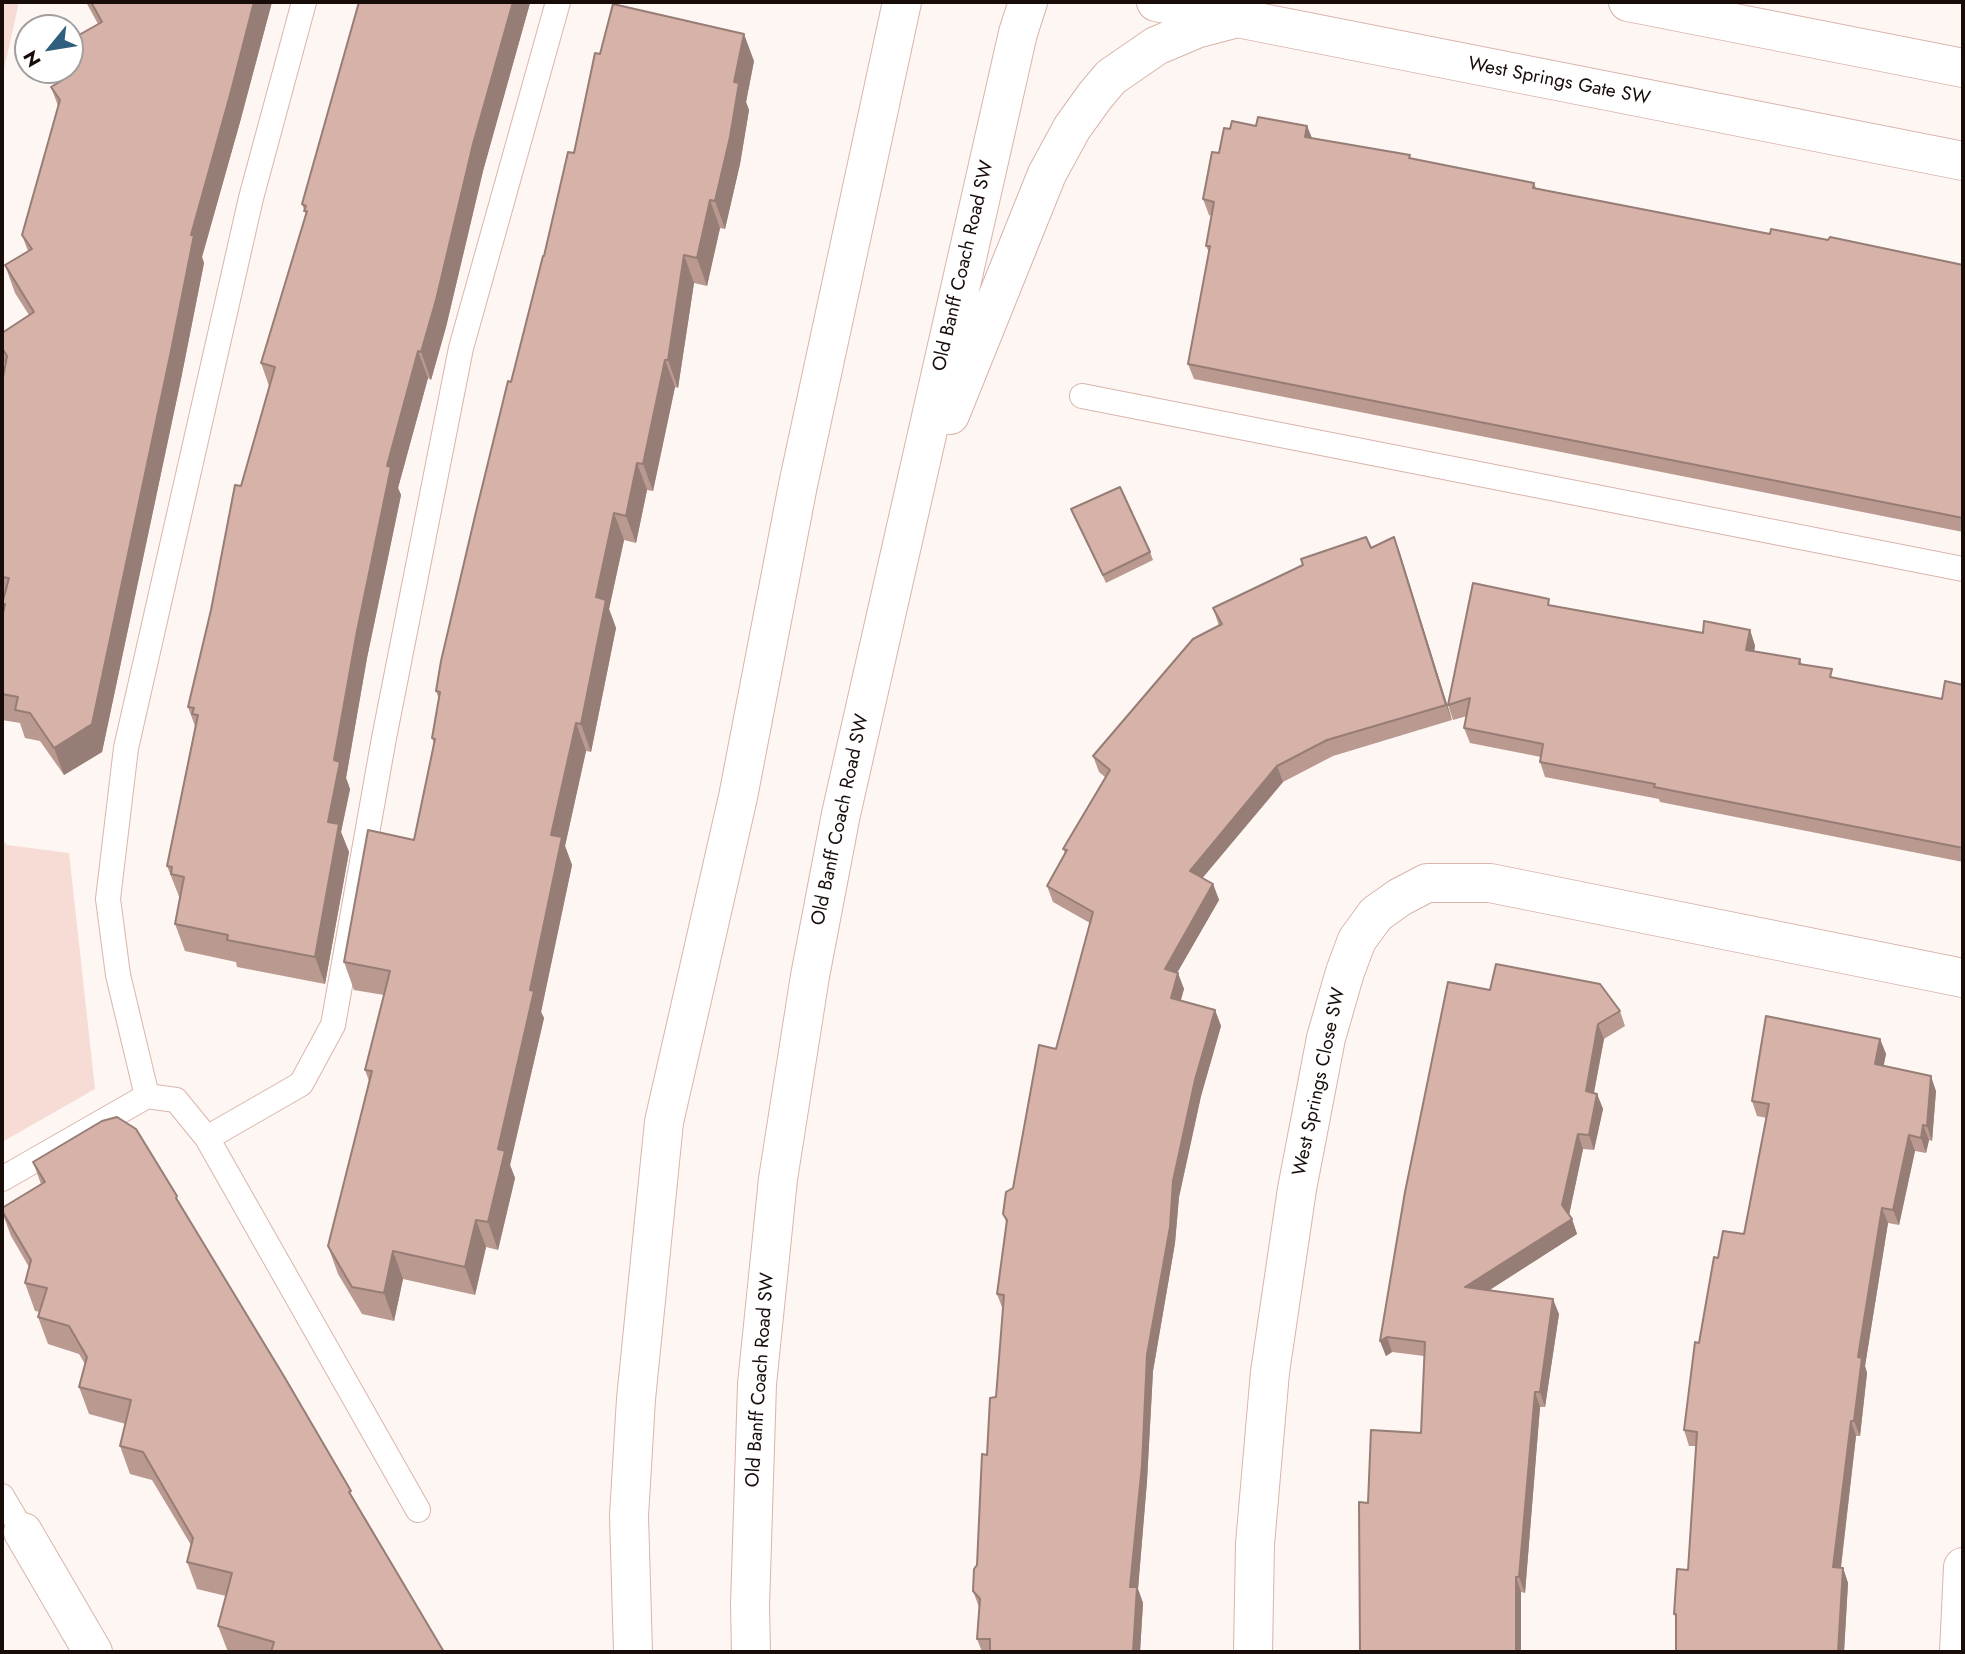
<!DOCTYPE html>
<html>
<head>
<meta charset="utf-8">
<style>
	body { margin:0 }
	#map { position:relative; width:1965px; height:1654px; overflow:hidden; background:#fdf6f3; font-family:Jost,sans-serif }
	canvas { display:block }
	.frame { position:absolute; inset:0; border:4px solid #180c09; pointer-events:none }
	.north { position:absolute; left:14px; top:14px; width:70px; height:70px; box-sizing:border-box; background:#fff; border:2px solid #a39e9d; border-radius:50%; rotate:240deg; font-size:19px; font-weight:700; line-height:28px; text-align:center; color:#180c09 }
	.north::after { content:''; display:block; margin:auto; width:24px; height:32px; background:#305f7e; clip-path:polygon(50% 0,100% 100%,50% 72%,0 100%) }
</style>
</head>
<body>
<div id="map">
<canvas width="1965" height="1654"></canvas>
<div class="frame"></div>
<div class="north">N</div>
</div>
<script>
const context = document.querySelector('canvas').getContext('2d');
context.lineJoin = 'round';
function paint(path, color) { context.fillStyle = color; context.fill(path, 'evenodd'); }
const shape = rows => new Path2D(rows.map(r => 'M' + r).join(''));
function stroke(path, color, width, dash) { context.strokeStyle = color; context.lineWidth = width; context.lineCap = dash ? 'butt' : 'round'; context.setLineDash(dash || []); context.stroke(path); }
function drawText(font, color, halo, rows, align = 'center') {
  context.font = font + ' Jost,sans-serif'; context.lineWidth = 6; context.setLineDash([]); context.textBaseline = 'middle'; context.strokeStyle = halo; context.fillStyle = color; for (const [text, x, y, turn = 0] of rows) {
    context.save(); context.translate(x, y); context.rotate((+turn || 0) * Math.PI / 180); context.textAlign = isNaN(turn) ? turn : align; if (halo) context.strokeText(text, 0, 0); context.fillText(text, 0, 0); context.restore();
  }
}
const green = shape([
	[2,2,19,2,2,78],
	[2,839,7,845,69,853,95,1089,2,1142]
]);
const lane = shape([
	[1082,396,1963,569],
	[147,1096,118,975,108,899,126,748,251,198,304,2],
	[207,1138,301,1084,333,1025,384,738,461,348,558,2],
	[2,1179,147,1096,176,1100,207,1138,418,1510],
	[2,1496,23,1532]
]);
const street = shape([
	[1156,2,1963,161],
	[1628,2,1963,68],
	[23,1532,93,1652],
	[1253,1652,1255,1544,1270,1372,1297,1189,1326,1038,1345,972,1357,940,1376,914,1400,897,1427,883,1490,883,1963,978],
	[1959,1652,1963,1567]
]);
const secondary = shape([
	[950,415,1047,174,1072,128,1095,96,1111,77,1156,46,1196,29,1234,19],
	[633,1652,629,1516,636,1399,664,1122,738,797,798,485,902,2],
	[751,1652,750,1606,757,1384,778,1179,810,976,841,814,1018,33,1028,2]
]);
const wall = shape([
	[86,2,272,2,240,122,202,257,204,263,181,379,102,752,64,775,40,741,25,738,20,723,2,720,2,618,4,608,3,602,2,602,2,382,5,365,2,355,2,333,29,315,15,293,5,265,28,251,22,235,58,106,51,87,66,78,63,70,70,70,98,24],
	[359,2,530,2,530,3,483,171,446,327,431,380,428,378,398,488,401,495,367,658,346,778,350,789,341,832,349,852,325,984,237,967,236,962,185,951,175,924,180,899,167,866,195,726,188,707,241,486,269,386,261,363,306,215,302,204],
	[600,54,754,61,746,102,749,110,740,164,725,229,720,228,707,286,694,283,678,388,675,387,653,491,647,490,636,543,624,540,609,609,616,628,591,752,586,751,565,846,572,865,541,1012,544,1018,510,1165,515,1178,498,1250,486,1247,475,1295,403,1279,394,1321,362,1314,338,1274,328,1246,369,1081,365,1070,384,995,354,990,344,962,414,840,434,744,432,738,439,699,436,691,511,382,544,256,574,153],
	[1256,126,1307,126,1312,138,1534,183,1536,188,1770,234,1828,240,1963,265,1963,532,1194,379,1188,364,1209,252,1206,246,1212,216,1209,215,1203,199,1219,153,1230,129],
	[1071,509,1150,552,1153,560,1106,583],
	[1394,537,1452,720,1333,756,1283,782,1202,878,1213,884,1219,900,1177,973,1184,989,1180,1000,1215,1010,1221,1026,1201,1096,1179,1197,1175,1243,1153,1371,1147,1481,1138,1589,1143,1603,1140,1652,982,1652,977,1639,979,1607,973,1591,977,1565,987,1455,996,1397,1003,1310,997,1294,1007,1224,1003,1214,1013,1188,1056,1049,1090,923,1053,902,1047,886,1065,853,1063,849,1105,777,1099,772,1093,756,1219,626,1213,608,1371,548],
	[1551,605,1703,633,1750,630,1755,646,1754,651,1800,659,1802,665,1835,678,1942,699,1963,685,1963,862,1660,802,1659,799,1545,777,1540,762,1541,757,1470,743,1464,728,1467,716,1453,720,1448,705],
	[1490,990,1620,1011,1625,1026,1604,1039,1594,1093,1597,1094,1603,1109,1594,1150,1583,1149,1569,1215,1572,1219,1577,1234,1489,1290,1559,1314,1545,1407,1540,1407,1525,1593,1521,1592,1368,1503,1421,1433,1424,1356,1392,1352,1386,1356,1380,1341],
	[1880,1039,1886,1054,1883,1066,1936,1091,1932,1141,1929,1140,1926,1153,1915,1151,1899,1225,1888,1223,1865,1366,1867,1373,1860,1436,1856,1436,1841,1568,1843,1568,1848,1583,1844,1652,1676,1652,1676,1620,1674,1614,1688,1570,1696,1446,1689,1446,1684,1430,1699,1343,1744,1234,1767,1118,1757,1116,1752,1101],
	[33,1162,181,1206,444,1652,228,1652,218,1626,226,1596,197,1589,187,1562,191,1545,152,1480,130,1474,120,1446,126,1424,89,1414,79,1387,85,1364,79,1354,48,1344,38,1317,40,1312,35,1311,25,1283,29,1267,11,1236,2,1212,2,1208,41,1184]
]);
const shadedWall = shape([
	[254,2,272,2,240,122,202,257,204,263,181,379,102,752,64,775,54,748,191,235],
	[513,2,530,2,530,3,483,171,446,327,431,380,421,352,473,144],
	[744,34,754,61,746,102,749,110,740,164,725,229,715,201,734,82],
	[1307,126,1313,141,1305,137],
	[710,200,720,228,707,286,697,258],
	[684,255,694,283,678,388,668,360],
	[418,351,428,378,398,488,401,495,367,658,346,778,350,789,341,832,349,852,325,984,315,957,334,760,387,466],
	[665,360,675,387,653,491,643,464],
	[637,463,647,490,636,543,626,516],
	[614,513,624,540,609,609,616,628,591,752,581,724,596,597],
	[1394,537,1400,553,1452,720,1446,705],
	[1750,630,1755,646,1752,665,1746,650],
	[576,723,586,751,565,846,572,865,541,1012,544,1018,510,1165,515,1178,498,1250,488,1222,498,1149,551,835],
	[1277,766,1283,782,1195,887,1190,871],
	[1213,884,1219,900,1170,985,1165,969],
	[1178,973,1184,989,1177,1014,1171,998],
	[1215,1010,1221,1026,1201,1096,1179,1197,1175,1243,1153,1371,1147,1481,1138,1589,1143,1603,1140,1652,1133,1652,1130,1587,1147,1355,1173,1181,1195,1080],
	[1598,1024,1604,1039,1591,1107,1586,1091],
	[1880,1039,1886,1054,1881,1080,1875,1064],
	[1931,1076,1936,1091,1932,1141,1927,1126],
	[1597,1094,1603,1109,1594,1150,1589,1135],
	[1923,1125,1929,1140,1926,1153,1921,1138],
	[1578,1134,1583,1149,1568,1220,1562,1205],
	[1909,1135,1915,1151,1899,1225,1893,1210],
	[1882,1208,1888,1223,1865,1366,1867,1373,1860,1436,1854,1421,1858,1357],
	[1572,1219,1577,1234,1471,1302,1465,1287],
	[476,1220,486,1247,475,1295,465,1267],
	[393,1251,403,1279,394,1321,384,1293],
	[1553,1299,1559,1314,1545,1407,1540,1392],
	[1387,1337,1392,1352,1386,1356,1380,1341],
	[1535,1392,1540,1407,1525,1593,1519,1577],
	[1851,1421,1856,1436,1839,1582,1833,1567],
	[1843,1568,1848,1583,1844,1652,1838,1652],
	[1516,1577,1521,1592,1521,1652,1516,1652]
]);
const building = shape([
	[91,2,254,2,230,95,191,235,194,235,171,351,92,724,54,748,30,713,15,710,18,697,2,694,2,618,5,604,2,604,9,578,2,577,2,382,7,356,2,348,2,333,34,312,5,265,32,249,22,235,60,100,51,87,71,75,68,70,70,70,70,40,102,22,91,2],
	[359,2,513,2,473,144,436,300,421,352,418,351,387,466,391,467,357,631,334,760,340,762,328,822,339,824,315,957,227,940,228,935,175,924,184,877,171,874,172,867,167,866,198,715,192,714,194,708,188,707,211,610,235,485,241,486,275,367,261,363,307,211,304,211,306,206,302,204,359,2],
	[613,4,744,34,734,82,739,83,730,137,715,201,710,200,697,258,684,255,668,360,665,360,643,464,637,463,626,516,614,513,596,597,606,600,581,724,576,723,551,835,562,837,530,990,534,991,498,1149,505,1151,488,1222,476,1220,465,1267,393,1251,384,1293,352,1287,328,1246,372,1071,365,1070,390,971,344,962,368,830,414,840,435,739,432,738,440,692,436,691,441,661,475,516,508,381,511,382,543,256,544,256,568,152,574,153,595,53,600,54,613,4],
	[1258,117,1307,126,1305,137,1410,155,1409,158,1534,183,1533,188,1770,234,1771,229,1828,240,1830,237,1963,265,1963,518,1188,364,1210,246,1206,246,1214,202,1203,199,1212,152,1219,153,1224,128,1230,129,1232,121,1256,126,1258,117],
	[1120,487,1150,552,1103,575,1071,509,1120,487],
	[1366,537,1371,548,1394,537,1446,705,1327,740,1277,766,1190,871,1213,884,1165,969,1178,973,1171,998,1215,1010,1195,1080,1173,1181,1170,1227,1147,1355,1142,1465,1130,1587,1137,1587,1133,1652,990,1652,990,1639,977,1639,980,1599,973,1591,974,1569,977,1565,982,1454,987,1455,990,1398,996,1397,1004,1295,997,1294,1007,1220,1003,1214,1006,1192,1013,1188,1039,1045,1056,1049,1093,912,1047,886,1067,850,1063,849,1110,770,1093,756,1193,639,1222,624,1213,608,1303,565,1301,559,1366,537],
	[1473,583,1549,599,1548,605,1703,633,1704,621,1750,630,1746,650,1800,659,1799,664,1832,669,1830,677,1942,699,1945,681,1963,685,1963,848,1654,787,1655,784,1540,762,1543,744,1464,728,1470,698,1448,705,1473,583],
	[1496,964,1600,984,1620,1011,1598,1024,1586,1091,1597,1094,1589,1135,1578,1134,1562,1205,1572,1219,1465,1287,1553,1299,1540,1392,1535,1392,1519,1577,1516,1577,1516,1652,1360,1652,1359,1502,1368,1503,1371,1430,1421,1433,1425,1342,1387,1337,1380,1341,1405,1192,1448,982,1490,990,1496,964],
	[1766,1016,1880,1039,1875,1064,1931,1076,1927,1126,1923,1125,1921,1138,1909,1135,1893,1210,1882,1208,1858,1357,1862,1358,1854,1421,1851,1421,1833,1567,1843,1568,1838,1652,1676,1652,1676,1614,1674,1614,1677,1569,1688,1570,1697,1432,1684,1430,1695,1342,1699,1343,1714,1257,1718,1258,1723,1231,1744,1234,1769,1104,1752,1101,1766,1016],
	[117,1117,136,1129,177,1196,176,1198,285,1378,351,1491,349,1492,444,1652,271,1652,274,1642,218,1626,232,1573,187,1562,193,1538,143,1452,120,1446,131,1400,79,1387,87,1357,69,1326,38,1317,47,1288,25,1283,31,1260,2,1211,2,1208,45,1182,33,1162,102,1121,117,1117]
]);
const streetNames = [
	["West Springs Gate SW",1559,82,11],
	["Old Banff Coach Road SW",964,266,-77],
	["Old Banff Coach Road SW",841,820,-78],
	["West Springs Close SW",1320,1082,-78],
	["Old Banff Coach Road SW",761,1380,-86]
];
paint(green, '#f6dcd4');
stroke(lane, '#d9b5ab', 26);
stroke(street, '#d9b5ab', 40);
stroke(secondary, '#d9b5ab', 40);
stroke(lane, '#fff', 24);
stroke(street, '#fff', 38);
stroke(secondary, '#fff', 38);
paint(wall, '#b99990');
paint(shadedWall, '#967d76');
paint(building, '#d7b2a8');
stroke(building, '#967d76', 2);
drawText('19px', '#180c09', '#fff', streetNames);
</script>
</body>
</html>
